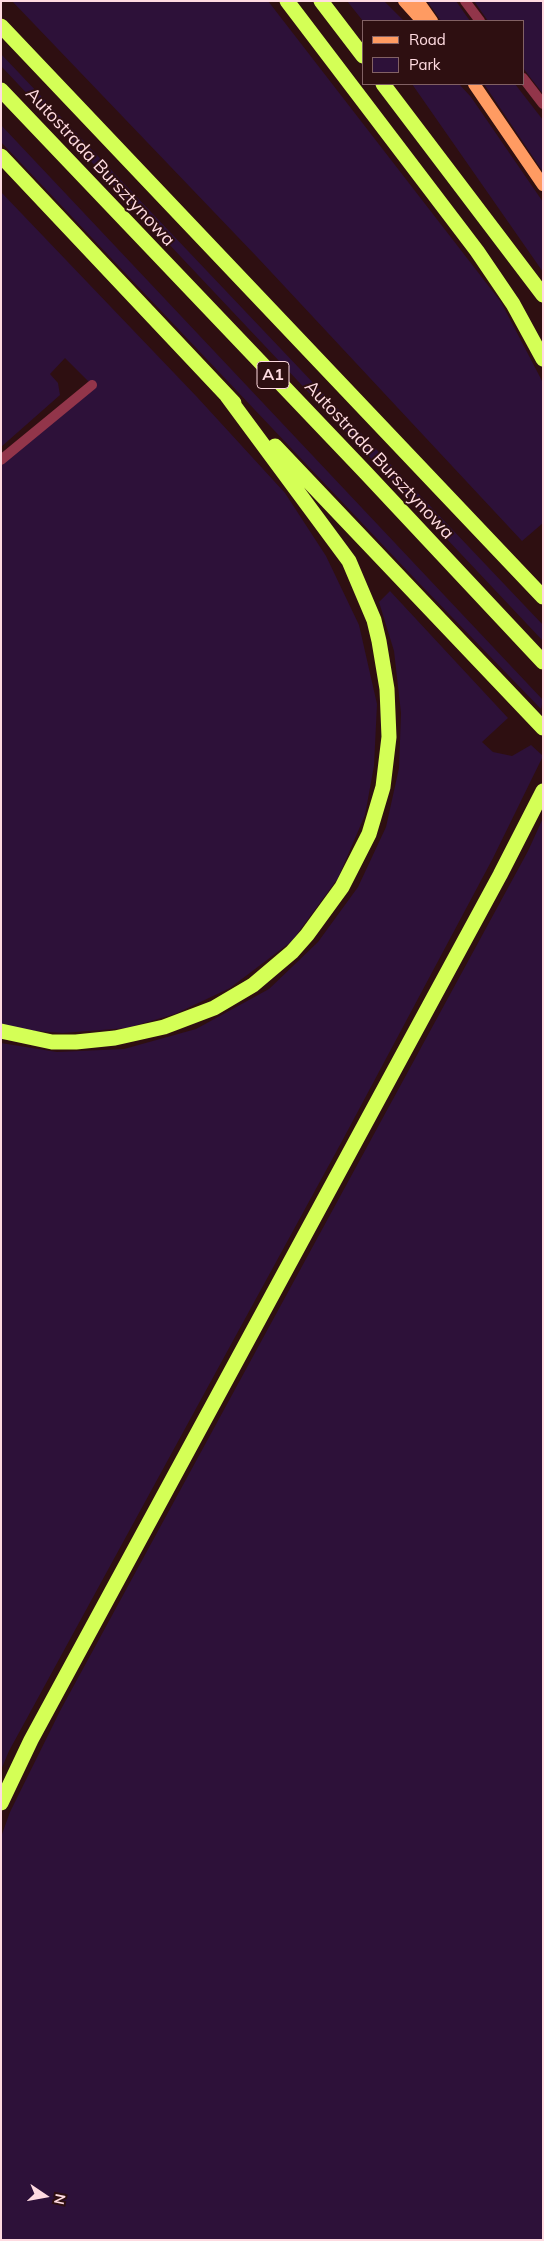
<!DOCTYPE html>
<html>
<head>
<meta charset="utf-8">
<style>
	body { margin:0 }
	#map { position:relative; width:544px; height:2241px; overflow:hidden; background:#2e0f11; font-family:Mulish,sans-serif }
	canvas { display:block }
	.frame { position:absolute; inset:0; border:2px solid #ffdbe1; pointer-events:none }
	.legend { position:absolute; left:362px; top:20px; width:162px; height:65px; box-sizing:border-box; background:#2e0f11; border:1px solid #826164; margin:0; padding:6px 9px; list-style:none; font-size:15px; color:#ffdbe1 }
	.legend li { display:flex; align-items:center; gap:10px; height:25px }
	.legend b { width:25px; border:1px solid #826164 }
	.north { position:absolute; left:20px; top:2171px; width:50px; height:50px; -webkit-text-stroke:4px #2e0f11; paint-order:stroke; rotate:102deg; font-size:14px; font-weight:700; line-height:20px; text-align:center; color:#ffdbe1 }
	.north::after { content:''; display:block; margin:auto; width:18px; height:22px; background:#ffdbe1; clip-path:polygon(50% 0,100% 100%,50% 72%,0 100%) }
</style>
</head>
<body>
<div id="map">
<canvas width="544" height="2241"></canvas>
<div class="frame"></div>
<ul class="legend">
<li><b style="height:6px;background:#ff9b62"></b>Road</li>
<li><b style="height:14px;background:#2d1139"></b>Park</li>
</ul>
<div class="north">N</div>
</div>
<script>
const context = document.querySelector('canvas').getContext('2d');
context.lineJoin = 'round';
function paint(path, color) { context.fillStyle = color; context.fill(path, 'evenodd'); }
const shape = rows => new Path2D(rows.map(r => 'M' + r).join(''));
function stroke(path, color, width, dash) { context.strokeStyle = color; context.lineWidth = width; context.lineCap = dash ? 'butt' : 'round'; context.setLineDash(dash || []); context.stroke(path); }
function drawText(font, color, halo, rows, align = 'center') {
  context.font = font + ' Mulish,sans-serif'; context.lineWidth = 4; context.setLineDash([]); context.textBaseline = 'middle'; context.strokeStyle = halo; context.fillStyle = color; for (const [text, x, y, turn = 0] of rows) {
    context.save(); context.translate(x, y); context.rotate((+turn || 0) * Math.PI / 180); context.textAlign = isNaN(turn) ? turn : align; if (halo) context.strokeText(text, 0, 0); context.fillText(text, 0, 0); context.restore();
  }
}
const green = shape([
	[12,1,268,1,501,302,540,377,543,383,543,523,522,541,258,258],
	[347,1,384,1,404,21,363,21],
	[427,1,456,1,470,21,441,21],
	[474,1,543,1,543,94,523,68,523,21,488,21],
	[1,54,543,625,543,641,1,66],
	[412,84,459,84,471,97,543,202,543,272],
	[484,84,515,84,543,120,543,172],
	[1,125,543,700,541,709,416,580,1,142],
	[1,192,197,397,285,493,326,556,359,625,377,704,374,766,365,815,338,878,292,941,230,988,175,1014,127,1028,63,1033,21,1030,1,1024,1,465,94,387,65,358,50,374,58,383,60,395,1,447],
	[390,591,508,718,482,742,493,752,512,756,531,745,543,756,493,858,341,1143,9,1751,1,1770,1,1043,57,1052,124,1049,196,1029,269,989,318,942,358,887,386,827,399,768,401,713,394,651,379,602],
	[543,818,543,2240,1,2240,1,1837,10,1812,60,1711,528,851]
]);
const lane = shape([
	[1,460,92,385]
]);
const street = shape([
	[465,1,480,21],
	[523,78,543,104]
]);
const primary = shape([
	[404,1,422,21],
	[418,1,432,21],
	[474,84,543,185]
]);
const highway = shape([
	[287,1,477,251,513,304,543,359],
	[321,1,363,56],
	[1,26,543,597],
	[383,84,543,295],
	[1,90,365,472,543,662],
	[1,156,234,403],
	[275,446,543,728],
	[1,1031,52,1042,76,1042,115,1038,164,1027,214,1008,253,985,292,952,307,935,342,887,369,834,383,787,389,737,387,689,379,641,374,620,349,561,227,396],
	[1,1803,31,1740,500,875,543,791]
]);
const shields = [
	[273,375,32]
];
const shieldNames = [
	["A1",273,375]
];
const streetNames = [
	["Autostrada Bursztynowa",100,167,47],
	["Autostrada Bursztynowa",379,460,47]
];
paint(green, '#2d1139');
stroke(lane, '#92354a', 10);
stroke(street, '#92354a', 10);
stroke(primary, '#ff9b62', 12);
stroke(highway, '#d4ff56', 15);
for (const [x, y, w] of shields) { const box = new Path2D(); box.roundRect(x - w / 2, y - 13.5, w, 27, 4); context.fillStyle = '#2e0f11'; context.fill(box); stroke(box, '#ffdbe1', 1); }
drawText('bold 16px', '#ffdbe1', null, shieldNames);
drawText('18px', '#ffdbe1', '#2e0f11', streetNames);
</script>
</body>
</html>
